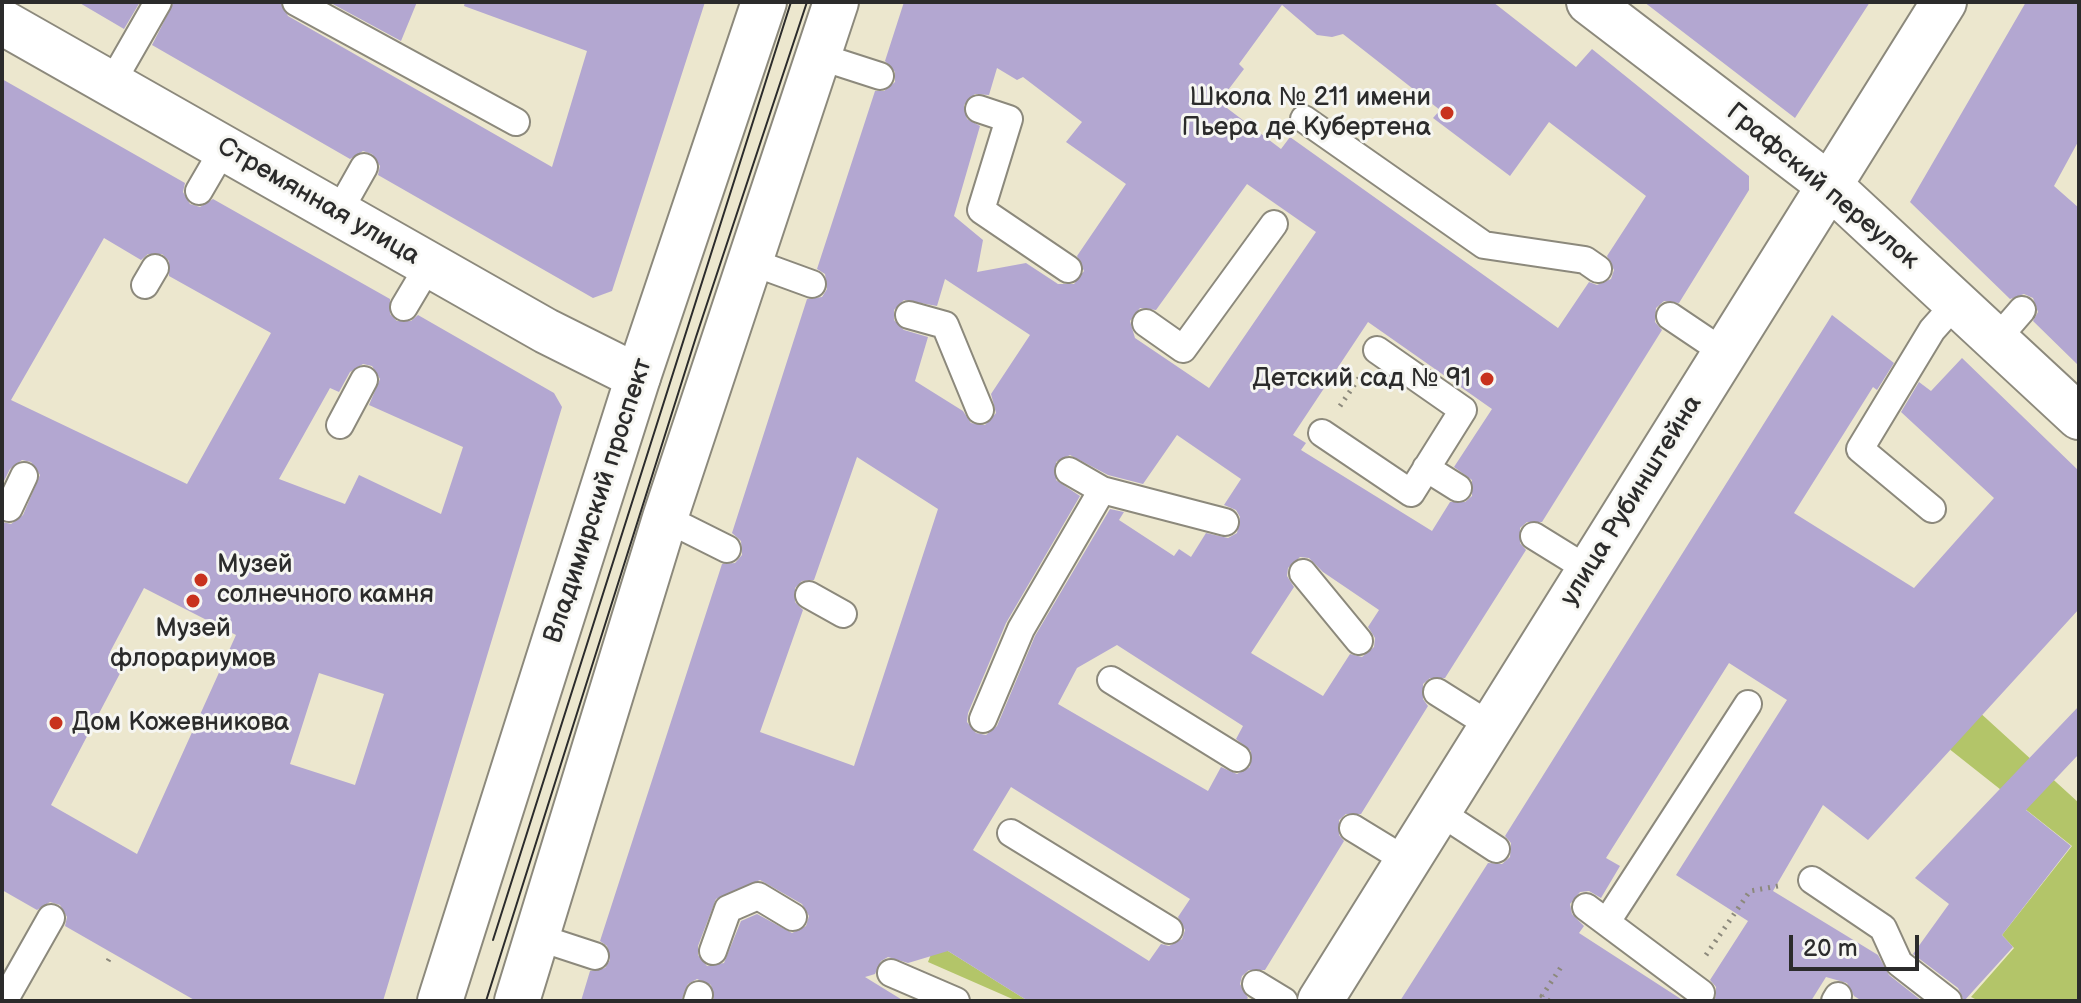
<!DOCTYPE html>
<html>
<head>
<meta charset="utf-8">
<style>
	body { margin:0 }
	#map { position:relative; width:2081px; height:1003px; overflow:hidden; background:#ece7ce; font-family:"Balsamiq Sans",sans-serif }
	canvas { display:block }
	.frame { position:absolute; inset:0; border:4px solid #2b2b2b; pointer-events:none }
	.scale { position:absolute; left:1789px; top:935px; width:130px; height:36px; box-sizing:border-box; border:4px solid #2b2b2b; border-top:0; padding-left:10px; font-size:24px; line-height:28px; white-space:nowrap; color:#2b2b2b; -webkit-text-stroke:6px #f6f6f2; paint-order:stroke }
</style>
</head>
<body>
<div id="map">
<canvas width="2081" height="1003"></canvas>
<div class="frame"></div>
<div class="scale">20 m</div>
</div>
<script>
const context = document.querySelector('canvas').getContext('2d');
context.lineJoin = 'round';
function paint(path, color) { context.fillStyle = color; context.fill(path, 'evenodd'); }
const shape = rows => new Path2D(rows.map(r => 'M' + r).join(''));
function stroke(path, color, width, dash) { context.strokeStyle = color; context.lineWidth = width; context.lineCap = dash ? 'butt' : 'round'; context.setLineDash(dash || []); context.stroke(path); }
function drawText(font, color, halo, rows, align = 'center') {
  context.font = font + ' "Balsamiq Sans",sans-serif'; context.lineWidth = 6; context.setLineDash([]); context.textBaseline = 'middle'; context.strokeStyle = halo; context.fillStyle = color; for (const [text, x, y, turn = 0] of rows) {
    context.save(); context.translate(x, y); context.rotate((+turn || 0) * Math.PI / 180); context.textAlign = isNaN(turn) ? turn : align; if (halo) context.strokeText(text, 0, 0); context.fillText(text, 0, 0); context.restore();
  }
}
const green = shape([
	[1932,669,2079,803,2079,1001,1979,1001,1971,997,2014,948,2002,935,2072,846,1867,684],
	[933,949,948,951,1028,1001,1017,1001,928,962]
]);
const building = shape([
	[78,2,140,2,124,29],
	[174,2,280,2,288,16,552,167,587,51,464,6,465,2,705,2,612,291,593,298,378,175,380,166,372,154,363,151,350,159,152,45],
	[329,2,417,2,401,41],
	[904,2,1493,2,1576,67,1592,49,1749,176,1749,190,1679,303,1664,301,1656,308,1655,322,1662,330,1542,522,1527,522,1520,528,1520,543,1526,550,1445,678,1430,678,1423,684,1423,699,1428,706,1361,814,1346,814,1339,820,1339,835,1344,841,1265,970,1249,970,1242,976,1240,984,1248,998,1245,1001,1028,1001,948,951,908,963,888,957,881,961,875,974,865,977,904,1001,714,1001,711,985,697,979,688,984,681,1001,581,1001,590,971,605,968,610,960,607,946,600,941,722,564,735,563,742,555,741,541,732,533,807,299,822,297,827,289,825,274,817,269,875,91,884,91,895,82,895,72,885,61],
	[1282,5,1317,35,1332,37,1343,34,1440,110,1433,118,1510,176,1549,122,1646,196,1607,256,1614,270,1611,279,1597,285,1589,282,1558,328,1290,137,1281,149,1219,102,1244,69,1239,64],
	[997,68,1017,80,1023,77,1082,122,1066,142,1126,184,1077,256,1084,271,1074,284,1058,284,1026,263,977,272,983,240,954,216,980,126,967,119,964,105,975,94,989,95],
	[1247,184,1316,232,1209,388,1135,338,1130,321,1140,308,1156,310],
	[945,279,1030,335,991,394,996,413,985,425,971,423,963,411,915,381,928,337,904,330,894,320,894,310,904,300,937,306],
	[1368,322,1492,409,1454,467,1472,480,1472,496,1465,502,1450,502,1432,531,1301,450,1306,443,1293,435],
	[1177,435,1241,479,1224,505,1236,510,1240,517,1237,533,1228,538,1206,533,1191,557,1179,549,1174,556,1119,520,1124,512,1110,509,1035,636,997,726,986,735,976,733,967,722,968,713,1006,623,1080,496,1056,480,1056,462,1070,455,1108,475,1143,484],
	[857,457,938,509,854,766,760,732,803,610,795,602,795,588,802,581,814,580],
	[1300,557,1309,558,1323,572,1379,610,1368,627,1375,638,1374,647,1362,657,1350,654,1323,696,1251,653,1294,587,1287,576,1288,568],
	[1117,645,1243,726,1236,739,1251,751,1250,767,1237,774,1221,767,1208,791,1058,704,1077,668],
	[1011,787,1190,899,1178,917,1185,930,1182,939,1169,946,1161,944,1149,961,973,850],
	[760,880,802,904,809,916,806,926,792,933,757,914,741,921,724,963,707,966,698,955,698,946,716,899],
	[1644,2,1870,2,1795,118],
	[2026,2,2079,2,2079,140,2054,186,2079,208,2079,366,2033,321,2038,312,2033,298,2024,294,2010,299,1910,202],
	[2,79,185,183,183,192,190,204,200,207,213,199,390,299,390,314,397,321,411,321,418,315,554,393,562,407,383,1001,196,1001,65,926,67,917,60,905,50,902,37,910,2,890,2,522,11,524,23,515,40,475,31,462,22,460,10,469,2,485],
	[104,238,141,260,148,254,162,254,169,261,169,276,271,333,187,484,11,400],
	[363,364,372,366,380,379,369,405,463,447,441,514,359,475,345,504,279,479,330,388,339,392,350,372],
	[144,588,236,635,137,854,51,805,127,660,110,652],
	[319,673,384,694,355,785,290,764],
	[1832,315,1894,363,1877,390,1873,387,1794,513,1914,588,1994,498,1901,412,1919,382,1931,391,1962,358,2079,471,2079,609,1868,840,1823,805,1773,891,1878,955,1889,975,1922,1001,1862,1001,1854,996,1847,983,1826,977,1811,1001,1715,1001,1716,987,1710,980,1748,921,1676,875,1787,700,1729,663,1606,858,1620,866,1601,898,1589,891,1580,892,1570,904,1572,914,1584,926,1579,933,1684,1001,1400,1001,1488,863,1502,864,1510,857,1511,843,1505,836],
	[2079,706,2079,754,2026,810,2071,846,2002,935,2013,947,1964,1001,1958,988,1913,954,1949,904,1915,878]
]);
const path = shape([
	[1340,406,1359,378],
	[1706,955,1750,891,1778,886],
	[108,961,112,954],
	[1549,1001,1542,996,1563,964]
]);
const service = shape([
	[296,2,516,122],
	[818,56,880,76],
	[111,84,158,2],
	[979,109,1009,119,981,210,1068,269],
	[1304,119,1484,245,1585,260,1598,269],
	[199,191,224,148],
	[338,213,364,167],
	[749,261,812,284],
	[145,285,155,268],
	[404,307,429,265],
	[909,315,945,325,980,410],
	[1670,316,1725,353],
	[1146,323,1183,349,1274,224],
	[1996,340,2022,310],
	[340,425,364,380],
	[1322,433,1411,493,1463,410,1377,350],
	[1426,468,1458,488],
	[1069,471,1102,490,1225,522],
	[9,508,24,476],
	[1932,509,1860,449,1932,330,1956,303],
	[665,518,727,549],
	[1534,536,1589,570],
	[1303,573,1359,641],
	[809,595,843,614],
	[1111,680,1237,758],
	[1437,692,1491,726],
	[983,719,1021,629,1102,490],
	[1438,811,1496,849],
	[1353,828,1407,861],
	[1011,833,1169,930],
	[1812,880,1883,928,1899,963,1948,1001],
	[1586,907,1701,993],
	[1608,920,1748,704],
	[537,937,595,956],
	[713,951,728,909,758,896,793,917],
	[891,973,956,1001],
	[1256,984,1284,1001],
	[4,1001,51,918],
	[697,1001,699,995],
	[1835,1001,1838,996]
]);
const minor = shape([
	[1589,2,1830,186,2079,417],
	[2,22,546,331,638,377],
	[1320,1001,1944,2]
]);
const primary = shape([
	[440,1001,638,377,764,2],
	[517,1001,665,518,836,2]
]);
const tram = shape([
	[493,940,791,2],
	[486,1001,696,337,807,2]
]);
const markers = [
	[1447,113,8,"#c8321e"],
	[1487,379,8,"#c8321e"],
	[201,580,8,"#c8321e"],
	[193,601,8,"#c8321e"],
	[56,723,8,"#c8321e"]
];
const poiNames = [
	["Школа № 211 имени",1431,98],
	["Пьера де Кубертена",1431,128],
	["Детский сад № 91",1471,379],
	["Музей",217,565,"left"],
	["солнечного камня",217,595,"left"],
	["Музей",193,629,"center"],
	["флорариумов",193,659,"center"],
	["Дом Кожевникова",72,723,"left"]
];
const streetNames = [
	["Графский переулок",1822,187,40],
	["Стремянная улица",318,202,30],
	["Владимирский проспект",599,501,-72],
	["улица Рубинштейна",1632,501,-58]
];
paint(green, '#b3c569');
paint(building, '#b3a7d1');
stroke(service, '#8c897c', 30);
stroke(minor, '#8c897c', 48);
stroke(primary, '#8c897c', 48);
stroke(path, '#8c897c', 5, [2, 6]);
stroke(service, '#fff', 26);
stroke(minor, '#fff', 44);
stroke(primary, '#fff', 44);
stroke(tram, '#2b2b2b', 2);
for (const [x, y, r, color] of markers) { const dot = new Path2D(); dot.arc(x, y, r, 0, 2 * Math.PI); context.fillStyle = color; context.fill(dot); stroke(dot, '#f6f6f2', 3); }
drawText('26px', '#2b2b2b', '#f6f6f2', poiNames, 'right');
drawText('26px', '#2b2b2b', '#f6f6f2', streetNames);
</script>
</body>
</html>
